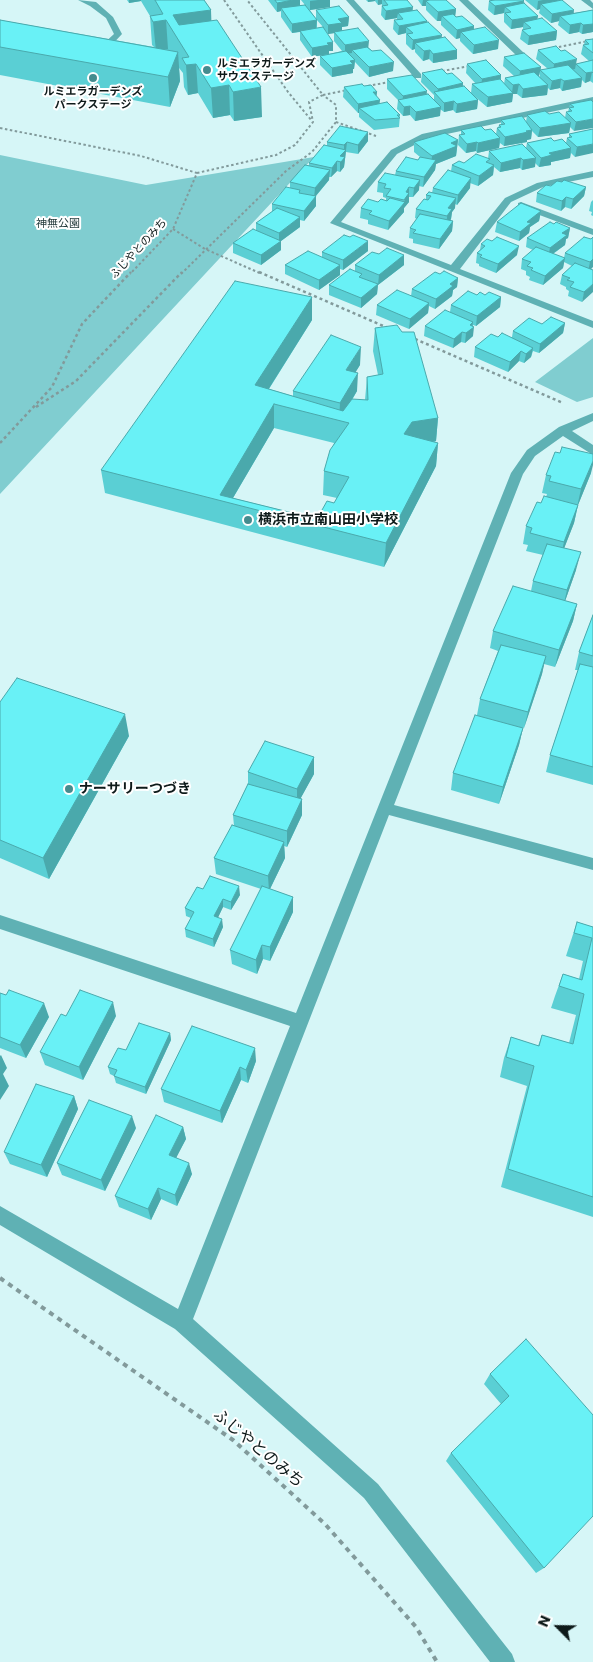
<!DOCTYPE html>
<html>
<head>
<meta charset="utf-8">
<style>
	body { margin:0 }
	#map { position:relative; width:593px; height:1662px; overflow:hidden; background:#d6f6f7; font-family:Poppins,sans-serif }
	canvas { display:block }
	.north { position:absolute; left:533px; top:1602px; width:50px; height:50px; -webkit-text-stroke:4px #fff; paint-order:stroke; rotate:293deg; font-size:14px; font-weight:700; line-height:20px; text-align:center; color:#0e1a1a }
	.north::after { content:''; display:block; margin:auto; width:18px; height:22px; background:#0e1a1a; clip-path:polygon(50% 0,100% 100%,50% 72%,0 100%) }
</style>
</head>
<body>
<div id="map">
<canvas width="593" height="1662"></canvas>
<div class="north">N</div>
</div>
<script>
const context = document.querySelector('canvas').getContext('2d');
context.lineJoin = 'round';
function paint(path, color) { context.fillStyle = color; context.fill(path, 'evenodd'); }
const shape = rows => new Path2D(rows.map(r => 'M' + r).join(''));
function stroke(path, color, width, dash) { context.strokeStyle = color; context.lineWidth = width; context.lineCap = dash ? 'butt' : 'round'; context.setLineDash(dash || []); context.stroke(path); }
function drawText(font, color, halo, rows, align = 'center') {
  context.font = font + ' Poppins,"Noto Sans JP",sans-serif'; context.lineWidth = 4; context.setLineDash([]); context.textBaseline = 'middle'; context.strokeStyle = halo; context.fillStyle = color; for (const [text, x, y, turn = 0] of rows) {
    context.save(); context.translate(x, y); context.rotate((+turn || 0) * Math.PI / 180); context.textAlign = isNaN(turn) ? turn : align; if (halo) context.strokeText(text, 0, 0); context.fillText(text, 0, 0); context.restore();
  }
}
const green = shape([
	[0,155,146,185,314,157,0,494],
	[593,338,593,397,577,402,535,382]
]);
const pathFar2 = shape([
	[224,0,288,92,312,121],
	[554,48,593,40],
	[442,71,470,66],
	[368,86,389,82],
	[323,95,347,90],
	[336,122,376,136],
	[0,128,141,156,197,173,173,229,130,274],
	[197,173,276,155,295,145,313,122,309,102,323,95,247,0],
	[173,229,205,249,262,274],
	[181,274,286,171,312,152,336,122,336,105,323,95]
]);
const pathFar1 = shape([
	[259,272,388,328],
	[415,339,563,403],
	[36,407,76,381,182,272],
	[0,443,52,387,82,324,131,272]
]);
const path = shape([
	[0,1278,233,1440,325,1524,416,1627,437,1662]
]);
const service = shape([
	[78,0,96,2,113,17,122,34,108,49,96,51,92,48,102,45,114,34,106,18,90,6,78,0]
]);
const minor = shape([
	[346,0,354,0,421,74,421,78,415,78,346,0],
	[459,0,468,0,524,53,524,57,518,57,459,0],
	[581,0,590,0,593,3,593,9,581,0],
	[593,97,593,103,428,138,397,154,341,222,451,265,505,198,537,183,593,171,593,177,543,187,511,202,460,269,593,321,593,328,330,223,391,150,422,134,593,97],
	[521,202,593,229,593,235,518,207,518,203,521,202],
	[593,413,593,421,572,431,593,445,593,455,563,436,535,456,523,474,394,805,593,858,593,870,389,815,193,1319,378,1484,512,1654,515,1662,490,1662,364,1498,175,1329,0,1225,0,1206,178,1309,290,1026,0,929,0,915,296,1013,511,473,527,450,559,427,593,413]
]);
const wall = shape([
	[127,0,204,0,211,10,211,21,262,117,234,121,230,115,213,118,198,93,188,95,184,87,183,73,179,68,180,81,170,107,0,75,0,20,154,47,152,45,150,16,141,1,129,3],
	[268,0,300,0,300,5,305,5,301,0,330,0,330,7,310,10,316,19,316,10,349,17,348,26,342,27,342,31,369,48,393,71,369,77,355,62,354,69,353,69,353,73,332,77,320,65,320,56,322,55,312,57,300,40,300,32,292,33,281,17,281,11,277,12],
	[316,19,323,27,317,28,317,20],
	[324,29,328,34,334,33,334,41,342,51,329,54,329,51,333,51],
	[366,0,407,0,413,11,427,23,441,38,457,50,457,59,433,63,429,59,423,61,415,52,415,49,412,50,406,44,406,33,398,35,393,29,394,20,397,20,397,18,385,20,381,15,382,4,378,5,375,1,368,2],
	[418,0,446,0,456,9,455,16,474,26,474,29,498,49,473,54,460,41,460,38,456,39,441,25,441,21,437,21,426,10,426,6,422,6],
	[491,0,523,0,523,4,538,16,537,19,557,31,556,40,528,45,520,39,522,30,523,30,523,27,511,29,504,22,504,13,494,15,488,10,489,1],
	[525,0,562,0,574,13,593,10,593,32,582,34,579,32,569,34,558,25,559,21,551,23,539,13,540,9,537,10],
	[593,39,593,83,590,81,585,83,582,80,581,87,562,91,560,88,550,90,548,88,547,95,522,98,517,94,513,94,512,102,487,107,473,95,478,100,477,109,456,113,453,110,444,112,440,109,440,116,415,121,410,115,403,116,397,109,398,100,387,89,387,79,427,94,434,100,434,95,421,82,422,73,447,74,463,83,463,86,471,93,472,84,476,84,466,73,467,64,501,75,501,80,504,84,505,78,514,76,503,66,504,57,541,67,539,76,540,77,540,70,548,69,536,59,538,50,576,64,589,61,581,54,583,45,584,45,585,40],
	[364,86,377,92,376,96,379,104,400,115,399,127,374,130,359,117,359,113,358,113,343,97,344,87],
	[593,102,574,131,570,127,569,133,538,137,532,131,531,139,527,140,527,142,504,146,500,143,499,148,477,153,476,151,466,153,458,145,459,135,461,135,461,130,485,130,496,134,497,128,498,128,499,125,501,124,501,120,526,122,527,115,549,114,565,118,566,112,568,112,570,104],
	[593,129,575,157,571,153,570,158,551,162,551,165,539,167,535,163,535,167,522,170,520,168,500,172,494,167,493,175,478,186,470,183,470,188,457,205,455,204,455,208,452,212,451,219,450,221,453,221,452,231,439,249,413,243,413,239,409,238,410,228,417,219,415,218,416,209,426,199,426,195,432,193,433,188,451,171,452,165,488,159,489,151,526,148,527,143,554,141,566,143,567,138,569,138,569,134],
	[458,140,456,156,436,164,435,170,423,187,419,186,419,190,413,197,409,197,409,202,404,208,404,212,388,230,368,224,368,220,360,218,361,208,378,202,386,200,386,198,383,197,383,193,377,192,378,182,395,175,396,171,418,160,420,157,414,152,414,142],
	[368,141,358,154,346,152,344,167,340,172,337,171,331,177,329,177,329,180,316,196,316,206,304,221,300,220,300,227,281,241,281,250,261,265,233,253,233,243,256,230,256,223,272,212,272,204,290,188,290,182,309,165,309,163,327,146,327,142],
	[562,182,586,187,584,196,571,209,565,207,561,211,536,202,537,193],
	[593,200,593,216,591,215,592,212,589,211,591,202],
	[541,211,539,221,530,227,529,233,519,241,495,232,497,222],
	[554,224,570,228,568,238,566,239,565,245,553,254,564,258,565,253,591,239,591,269,582,302,568,296,569,291,566,289,566,287,560,284,562,275,572,266,564,262,563,268,543,285,529,280,530,277,526,275,526,271,521,269,522,259,533,250,526,247,527,238],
	[492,241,517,255,496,273,479,266,479,264,476,263,477,253,480,250,481,244],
	[368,251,343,270,340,269,340,275,319,290,285,274,285,265,322,257,322,252],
	[379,254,404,255,404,265,378,285,377,294,361,308,329,295,329,285,355,271,355,265],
	[440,274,458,278,457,287,453,290,452,296,435,309,429,306,428,313,409,329,376,315,377,305,411,296,412,289],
	[477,295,485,295,501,297,500,307,476,326,473,325,473,336,465,343,461,342,453,348,424,336,425,326,450,312,451,305],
	[312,297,312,320,269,389,293,396,293,391,360,365,355,372,357,391,352,400,365,400,367,377,378,375,373,351,375,328,438,418,436,441,434,442,438,443,436,466,384,567,105,493,101,470],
	[274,428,334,443,324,471,323,495,337,498,334,503,317,519,233,498],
	[565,323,563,333,539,353,533,351,531,357,524,363,519,361,508,372,474,357,475,347,498,337,512,337,513,331,542,324],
	[591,473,578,505,574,523,564,548,576,570,565,601,577,604,573,621,555,667,544,664,542,674,524,728,514,726,523,728,519,745,499,804,451,790,453,773,477,715,480,699,498,651,490,648,493,631,531,591,533,581,543,555,526,551,528,545,523,544,526,526,541,503,546,497,547,494,542,493,546,475],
	[593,615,593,785,546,772,550,755,578,670,575,670,579,652],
	[0,702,129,736,49,879,0,858],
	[314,757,314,774,300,799,302,799,302,815,287,847,284,846,285,858,270,889,293,897,293,912,270,961,263,959,257,974,232,964,230,950,261,889,216,874,214,858,234,826,233,815,248,784,248,772],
	[203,889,240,895,231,910,223,907,218,917,223,927,214,947,186,937,185,929,191,918,186,916,185,908],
	[577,922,593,927,593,1217,501,1187,527,1086,500,1077,504,1058,511,1037,538,1046,542,1035,569,1043,576,1015,551,1008,555,996,563,974,579,979,583,961,566,956],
	[0,993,49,1017,26,1058,0,1048],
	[116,1016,83,1080,45,1065,40,1052],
	[170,1033,171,1040,146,1094,116,1083,114,1076,110,1074,108,1067,126,1050],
	[256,1061,248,1083,241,1080,222,1123,164,1102,161,1089],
	[74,1096,78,1109,47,1177,10,1164,4,1152],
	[183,1127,186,1139,176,1157,192,1174,177,1206,161,1199,151,1220,119,1207,115,1196],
	[136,1128,105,1191,62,1175,57,1163],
	[526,1339,544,1568,536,1573,446,1461,451,1453,501,1404,484,1384,490,1374]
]);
const shadedWall = shape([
	[129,0,141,0,141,1,129,3],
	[293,0,300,0,300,8,281,8,281,11,277,12,277,3],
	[318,0,330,0,330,7,310,10,310,1],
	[368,0,375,0,375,1,368,2],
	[378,0,382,0,382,4,378,5],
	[423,0,441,0,426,1,426,6,422,6],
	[543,0,562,0,541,4,540,9,537,10,538,1],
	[524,1,523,10,505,7,504,13,494,15,495,6],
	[413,7,412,16,398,13,397,18,385,20,386,11],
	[456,9,455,18,442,16,441,21,437,21,438,12],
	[211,10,212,38,174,33,173,15],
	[574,10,573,19,560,16,559,21,551,23,552,14],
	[538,16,536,25,524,22,523,27,511,29,512,20],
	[349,17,348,26,342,27,342,32,328,34,328,25,338,19],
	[166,20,168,49,156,51,153,22],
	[317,20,316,29,292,33,292,24],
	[427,21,426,30,406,27,406,33,398,35,399,26],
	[581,23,579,32,569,34,570,25],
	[593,24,593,32,582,34,583,25],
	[474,26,473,36,461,32,460,38,456,39,457,30],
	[557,31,556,40,528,45,529,36],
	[442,35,441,44,415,43,415,49,412,50,413,40],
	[499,40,498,49,473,54,474,45],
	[369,41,368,50,352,50,352,53,345,54,345,45],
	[333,42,333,51,329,51,329,54,312,57,312,48,327,43],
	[430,50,429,59,423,61,424,51],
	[457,50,457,59,433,63,433,54],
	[178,52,180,81,170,107,168,77],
	[577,59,575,69,553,73,554,64],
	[355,60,354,69,353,69,353,73,332,77,332,68,350,61],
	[394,62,393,71,369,77,369,67],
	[196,64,198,93,188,95,186,65],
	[541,67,539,76,519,81,520,71],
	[592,72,590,81,585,83,586,73],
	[501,75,500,84,481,88,482,79],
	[582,78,581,87,562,91,564,81],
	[561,79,560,88,550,90,552,81],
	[463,83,462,93,437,95,438,89],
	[519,84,517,94,513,94,512,102,487,107,488,97,512,93,513,85],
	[229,85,230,115,213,118,211,88],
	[548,85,547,95,522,98,523,89],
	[261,87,262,117,234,121,233,92],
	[427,91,426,100,402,105,403,96],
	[373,92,377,92,376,100,380,100,379,109,359,108,359,113,358,113,358,104],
	[478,100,477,109,456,113,457,104],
	[454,101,453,110,444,112,444,103],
	[410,106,410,115,403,116,404,107],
	[441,107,440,116,415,121,416,112],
	[593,119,593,128,574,131,576,122],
	[571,123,569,133,538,137,540,128],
	[532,130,531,139,527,140,527,142,504,146,505,137],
	[368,132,368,141,358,154,358,145],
	[500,138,499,148,477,153,478,143],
	[458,140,456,156,436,164,435,170,423,187,424,177,431,166,432,156,451,143],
	[347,142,344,167,340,172,340,156,344,152,344,145],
	[477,142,476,151,466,153,467,144],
	[593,144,593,153,575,157,577,147],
	[571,148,570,158,551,162,551,165,539,167,541,158,549,153],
	[521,158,520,168,500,172,501,163],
	[536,158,535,167,522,170,523,160],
	[337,161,337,171,331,177,332,168],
	[494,165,493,175,478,186,479,176],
	[330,170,329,180,314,198,315,188],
	[471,178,470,188,457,205,458,195],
	[420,180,419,190,413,197,414,188],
	[409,187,409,202,404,208,404,212,388,230,389,221,404,203,406,192],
	[586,187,584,196,571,209,573,199],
	[316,196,316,206,304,221,304,211],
	[566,197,565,207,561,211,562,201],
	[456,198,455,208,452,212,451,219,446,226,448,208],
	[541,211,539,221,530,227,529,233,519,241,520,232,527,222],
	[300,217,300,227,281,241,281,250,261,265,261,255,279,242,279,233],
	[453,221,452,231,439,249,440,239],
	[570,228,568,238,566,239,565,245,548,257,550,248,562,233],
	[368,241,368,251,343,270,343,260],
	[519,246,517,255,496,273,498,264],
	[404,255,404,265,378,285,379,275],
	[565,258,563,268,543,285,545,276],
	[593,259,593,267,588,272,590,262],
	[340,265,340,275,319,290,319,280],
	[458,278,457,287,453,290,452,296,435,309,436,299,450,284],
	[378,284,377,294,361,308,361,298],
	[593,284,593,292,582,302,584,292],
	[312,297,312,320,256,409,255,385],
	[501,297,500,307,476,326,477,316],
	[429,303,428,313,409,329,410,319],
	[473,322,472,328,474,327,473,336,465,343,466,333,470,325],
	[565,323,563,333,539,353,540,344],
	[462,332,461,342,453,348,454,339],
	[361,347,360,365,346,388,346,370],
	[533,348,531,357,524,363,526,354],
	[521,351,519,361,508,372,510,362],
	[358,373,357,391,339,421,340,403],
	[274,404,274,428,230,503,220,495],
	[438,418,436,441,410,446,404,434,412,422],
	[438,443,436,466,384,567,386,543],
	[593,461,593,465,591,473,578,505,574,523,560,559,564,542,577,507,581,489],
	[581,552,576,570,563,607,567,590],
	[577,604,573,621,555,667,559,650],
	[546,656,542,674,524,728,528,712],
	[125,714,129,736,49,879,43,858],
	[523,728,519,745,499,804,503,787],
	[314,757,314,774,297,805,297,789],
	[302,799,302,815,287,847,287,831],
	[284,842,285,858,269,891,268,876],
	[239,886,240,895,231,910,231,902],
	[293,897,293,912,270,961,270,947],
	[223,899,223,907,215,924,214,916],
	[222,919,223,927,214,947,213,939],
	[262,945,263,959,257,974,256,960],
	[113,1002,116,1016,83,1080,79,1067],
	[44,1003,49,1017,26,1058,20,1045],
	[170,1033,171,1040,146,1094,145,1087],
	[255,1048,256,1061,248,1083,246,1070],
	[1,1055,7,1068,3,1074,9,1086,0,1100,0,1056],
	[240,1067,241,1080,222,1123,220,1111],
	[74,1096,78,1109,47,1177,41,1165],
	[132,1116,136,1128,105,1191,101,1180],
	[183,1127,186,1139,172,1166,169,1155],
	[189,1163,192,1174,177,1206,175,1195],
	[158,1188,161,1199,151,1220,148,1209]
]);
const building = shape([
	[155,0,204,0,211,10,173,15,179,25,217,20,261,87,233,92,229,85,211,88,196,64,186,65,182,58,189,57,166,20,153,22,150,16,163,14,155,0],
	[275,0,293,0,277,3,275,0],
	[384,0,407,0,413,7,386,11,382,6,388,5,384,0],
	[429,0,446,0,456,9,438,12,426,1,429,0],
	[494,0,523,0,524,1,495,6,489,1,494,0],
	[562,0,574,10,552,14,541,4,562,0],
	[524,3,538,16,512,20,505,13,511,12,505,7,524,3],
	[305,5,317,20,292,24,281,8,305,5],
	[339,6,349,17,338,19,342,23,328,25,316,10,339,6],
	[417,10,427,21,399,26,394,20,403,19,398,13,417,10],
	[593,10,593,24,583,25,581,23,570,25,560,16,593,10],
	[453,14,456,17,462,16,474,26,457,30,442,16,453,14],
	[542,18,557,31,529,36,522,30,531,28,524,22,542,18],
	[0,20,178,52,168,77,0,47,0,20],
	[428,22,442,35,413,40,407,34,413,33,406,27,428,22],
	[323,27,333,42,327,43,329,45,312,48,300,31,323,27],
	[485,27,499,40,474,45,461,32,485,27],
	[358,28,369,41,345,45,334,32,358,28],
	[445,37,457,50,433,54,430,50,424,51,415,43,445,37],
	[593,39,593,53,583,45,589,44,585,40,593,39],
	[556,46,561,51,565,50,577,59,554,64,538,50,556,46],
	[367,47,372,51,381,50,394,62,369,67,352,50,367,47],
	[346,51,355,60,350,61,353,64,332,68,320,56,346,51],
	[524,53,541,67,520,71,504,57,524,53],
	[486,60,501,75,482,79,467,64,486,60],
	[593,60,593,73,592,72,586,73,576,64,593,60],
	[568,65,582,78,564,81,561,79,552,81,540,70,568,65],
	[442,69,447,74,452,73,463,83,438,89,422,73,442,69],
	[534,72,548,85,523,89,519,84,513,85,505,78,534,72],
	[412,75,427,91,403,96,387,79,412,75],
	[500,79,513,93,488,97,472,84,500,79],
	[362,84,364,86,371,85,377,92,373,92,380,100,358,104,344,87,362,84],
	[464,86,478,100,457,104,454,101,444,103,434,92,464,86],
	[428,94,441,107,416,112,410,106,404,107,398,100,428,94],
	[591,100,593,102,593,119,576,122,566,112,572,111,569,108,574,107,570,104,591,100],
	[387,102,400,115,397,115,400,118,375,120,359,108,387,102],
	[545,111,549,114,559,112,571,123,540,128,527,115,545,111],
	[522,116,532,130,526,131,528,132,505,137,497,128,501,127,499,125,505,124,501,120,522,116],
	[340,126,368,132,358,145,347,142,344,145,327,142,340,126],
	[481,126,485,130,491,129,500,138,478,143,477,142,467,144,459,135,465,134,461,130,481,126],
	[593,129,593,144,577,147,567,138,572,137,569,134,593,129],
	[445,133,458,140,451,143,457,146,432,156,414,142,445,133],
	[551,138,554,141,562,139,571,148,549,153,552,155,541,158,527,143,551,138],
	[522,144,536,158,523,160,521,158,501,163,489,151,522,144],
	[324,145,346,150,340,156,345,157,341,162,337,161,332,168,309,163,324,145],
	[476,154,490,159,486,162,494,165,479,176,452,165,459,161,464,163,476,154],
	[406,157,418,160,420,157,436,160,424,177,396,171,406,157],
	[305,165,330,170,315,188,290,182,305,165],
	[448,170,471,178,458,195,433,188,448,170],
	[385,173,420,180,414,188,409,187,406,192,409,193,404,200,386,196,391,189,384,188,386,184,378,182,385,173],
	[564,180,586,187,573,199,566,197,562,201,537,193,546,185,551,186,557,181,562,182,564,180],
	[286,187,300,190,299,193,316,196,304,211,272,204,286,187],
	[429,192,456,198,448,208,452,209,447,216,416,209,424,199,428,200,431,196,426,195,429,192],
	[390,198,405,202,389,221,369,214,372,211,361,208,368,199,378,202,381,199,387,201,390,198],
	[521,203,541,211,527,222,531,223,520,232,497,222,521,203],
	[277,208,300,217,279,233,256,223,277,208],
	[420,214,453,221,440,239,413,233,416,230,410,228,420,214],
	[550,222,554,224,556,222,570,228,562,233,567,235,550,248,527,238,550,222],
	[253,229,281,241,261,255,233,243,253,229],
	[344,235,350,237,353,235,368,241,343,260,322,252,344,235],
	[497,237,519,246,498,264,480,257,482,255,477,253,485,246,481,244,487,239,492,241,497,237],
	[584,237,591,239,593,237,593,259,590,262,565,253,584,237],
	[536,247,565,258,545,276,531,270,533,268,527,266,531,262,522,259,536,247],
	[387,248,404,255,379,275,355,265,372,252,379,254,387,248],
	[308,251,340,265,319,280,285,265,308,251],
	[575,263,593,270,593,284,584,292,570,287,574,282,567,280,570,278,562,275,575,263],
	[350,269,362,274,359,277,378,284,361,298,329,285,350,269],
	[444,271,458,278,450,284,453,286,436,299,412,289,435,272,440,274,444,271],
	[235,281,312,297,255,385,343,411,352,399,368,400,367,377,383,374,375,328,397,325,402,332,414,332,438,418,412,422,404,434,438,443,386,543,101,470,235,281],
	[274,404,349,423,330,450,324,471,349,477,334,503,327,501,317,519,220,495,274,404],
	[397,290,429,303,410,319,377,305,397,290],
	[468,291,477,295,480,292,485,295,489,292,501,297,477,316,451,305,468,291],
	[445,310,473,322,470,325,474,327,466,333,462,332,454,339,425,326,445,310],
	[551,317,565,323,540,344,513,331,529,318,542,324,551,317],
	[502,333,533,348,526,354,521,351,510,362,475,347,491,334,498,337,502,333],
	[331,335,361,347,346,370,358,373,340,403,293,391,331,335],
	[562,447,593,454,593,461,581,489,549,481,551,476,546,475,555,452,560,453,562,447],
	[544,496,578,505,564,542,530,533,532,528,526,526,537,502,541,503,544,496],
	[547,544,581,552,567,590,533,581,547,544],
	[513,586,577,604,559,650,493,631,513,586],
	[593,615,593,656,579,652,593,615],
	[501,645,546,656,528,712,480,699,501,645],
	[580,664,593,667,593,767,550,755,580,664],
	[17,678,125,714,43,858,0,840,0,702,17,678],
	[475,715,523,728,503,787,453,773,475,715],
	[265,741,314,757,297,789,248,772,265,741],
	[248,784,302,799,287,831,233,815,248,784],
	[232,825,284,842,268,876,214,858,232,825],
	[210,876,239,886,231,902,223,899,214,916,222,919,213,939,185,929,194,912,185,908,197,887,203,889,210,876],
	[262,886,293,897,270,947,262,945,256,960,230,950,262,886],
	[577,922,593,927,593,1197,508,1169,534,1066,506,1057,511,1037,539,1046,542,1035,573,1044,584,994,559,986,563,974,582,980,592,938,574,933,577,922],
	[9,990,44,1003,20,1045,0,1037,0,993,6,995,9,990],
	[80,990,113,1002,79,1067,40,1052,61,1014,66,1016,80,990],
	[139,1023,170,1033,145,1087,114,1076,117,1070,108,1067,118,1048,126,1050,139,1023],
	[192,1026,255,1048,246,1070,240,1067,220,1111,161,1089,192,1026],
	[36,1084,74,1096,41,1165,4,1152,36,1084],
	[89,1100,132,1116,101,1180,57,1163,89,1100],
	[156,1115,183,1127,169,1155,189,1163,175,1195,158,1188,148,1209,115,1196,156,1115],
	[526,1339,593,1415,593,1516,544,1568,451,1453,509,1396,490,1374,526,1339]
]);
const markers = [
	[207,70,5,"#448c8f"],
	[93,78,5,"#448c8f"],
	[248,520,5,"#448c8f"],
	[69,789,5,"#448c8f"]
];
const farPoinames = [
	["ルミエラガーデンズ",217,64],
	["サウスステージ",217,77],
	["ルミエラガーデンズ",93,92,"center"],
	["パークステージ",93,105,"center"]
];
const farParknames = [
	["神無公園",58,224]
];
const farStreetnames = [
	["ふじやとのみち",139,249,-47]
];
const poiNames = [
	["横浜市立南山田小学校",258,520],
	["ナーサリーつづき",79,789]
];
const nearStreetnames = [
	["ふじやとのみち",258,1449,40]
];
paint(green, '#80cdd0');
stroke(pathFar2, '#829a9b', 2, [2.5, 2.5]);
stroke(pathFar1, '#829a9b', 2.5, [3, 3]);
stroke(path, '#829a9b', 4, [5, 5]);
paint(service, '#5fb1b4');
paint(minor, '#5fb1b4');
paint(wall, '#5acfd4');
paint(shadedWall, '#4aa9ac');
paint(building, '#69f1f6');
stroke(building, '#4aa9ac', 1);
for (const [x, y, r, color] of markers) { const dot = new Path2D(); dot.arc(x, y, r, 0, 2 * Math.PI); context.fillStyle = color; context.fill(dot); stroke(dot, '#fff', 2); }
drawText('bold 11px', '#0e1a1a', '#fff', farPoinames, 'left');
drawText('11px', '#243b3c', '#fff', farParknames);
drawText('11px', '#0e1a1a', '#fff', farStreetnames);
drawText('bold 14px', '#0e1a1a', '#fff', poiNames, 'left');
drawText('16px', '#0e1a1a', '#fff', nearStreetnames);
</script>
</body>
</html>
